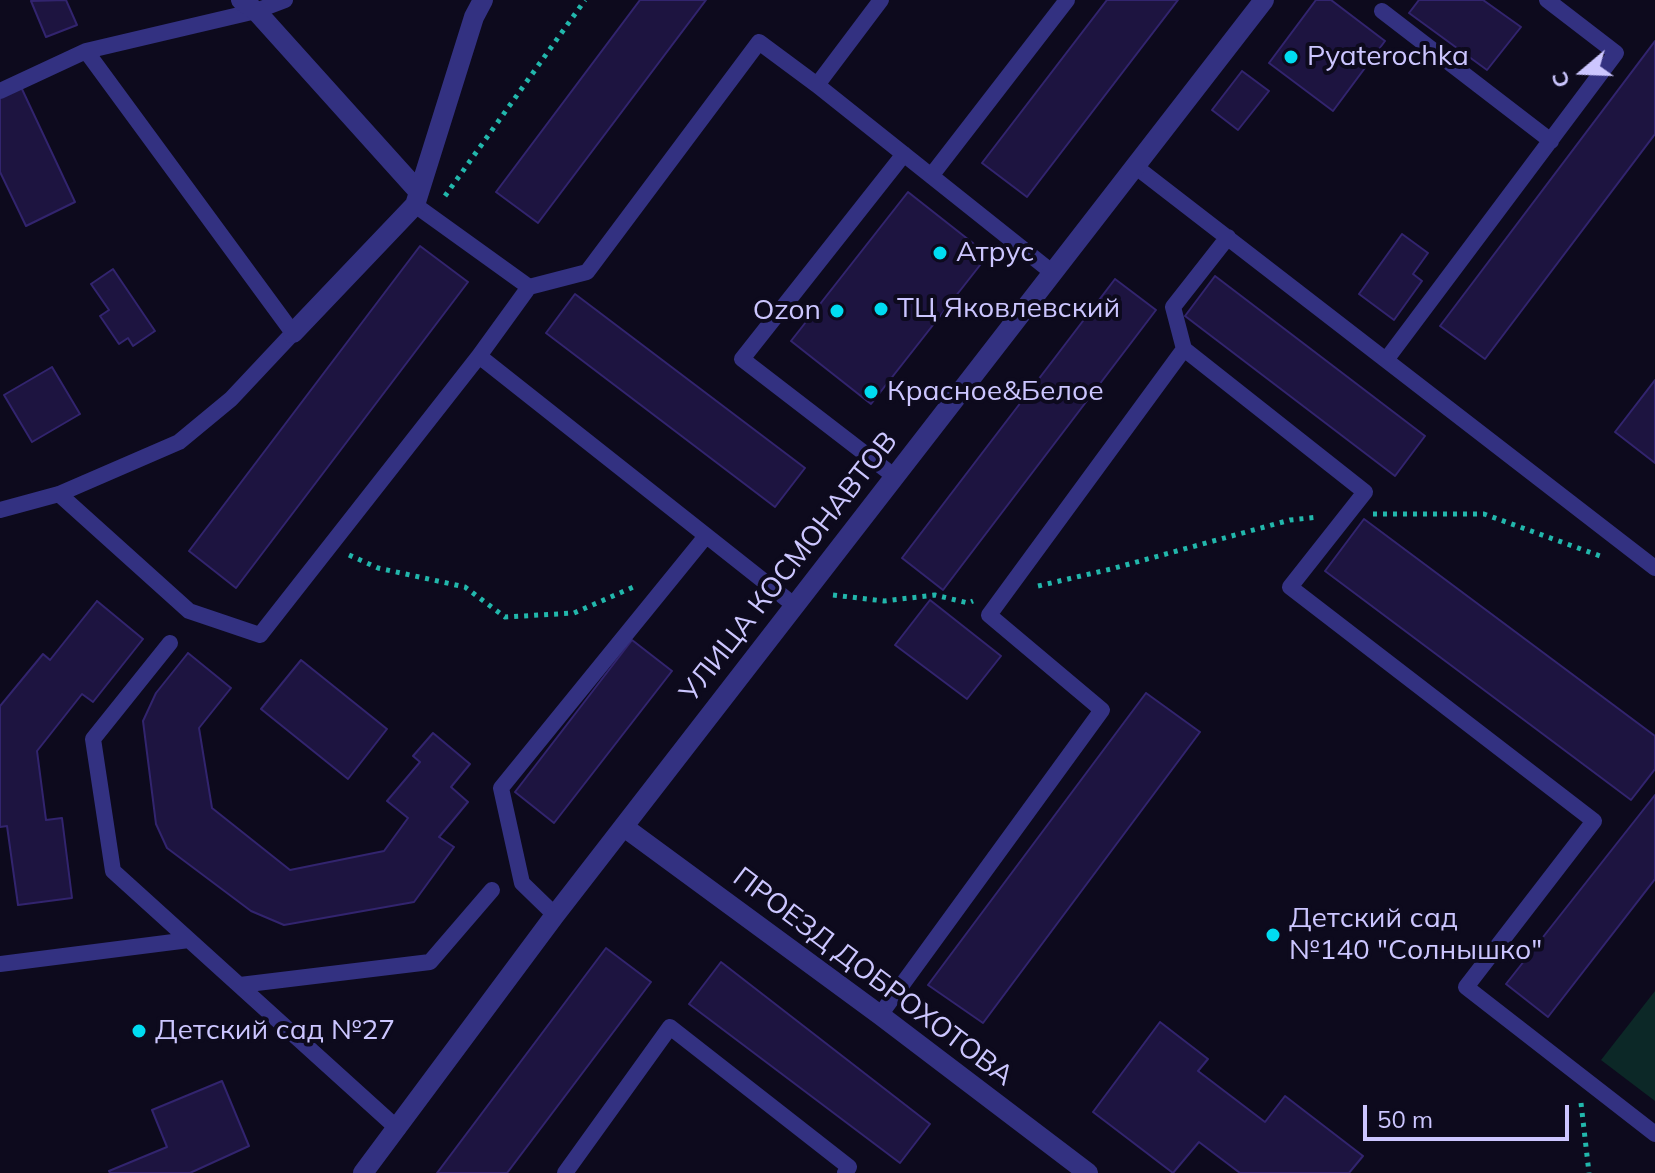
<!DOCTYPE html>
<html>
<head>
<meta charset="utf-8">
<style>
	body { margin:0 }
	#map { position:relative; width:1655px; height:1173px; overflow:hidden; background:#0d0a1d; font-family:Mulish,sans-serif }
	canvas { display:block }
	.north { position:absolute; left:1543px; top:32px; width:80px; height:80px; -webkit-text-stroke:6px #0d0a1d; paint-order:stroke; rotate:251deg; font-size:22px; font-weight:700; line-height:32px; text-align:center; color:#ccc6ff }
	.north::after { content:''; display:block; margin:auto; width:28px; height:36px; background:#ccc6ff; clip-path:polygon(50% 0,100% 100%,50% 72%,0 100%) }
	.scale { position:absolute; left:1363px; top:1105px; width:206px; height:36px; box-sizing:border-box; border:4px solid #ccc6ff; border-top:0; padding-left:10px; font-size:24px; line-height:28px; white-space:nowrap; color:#ccc6ff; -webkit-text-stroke:6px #0d0a1d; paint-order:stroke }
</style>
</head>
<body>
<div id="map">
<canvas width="1655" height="1173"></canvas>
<div class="north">С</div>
<div class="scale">50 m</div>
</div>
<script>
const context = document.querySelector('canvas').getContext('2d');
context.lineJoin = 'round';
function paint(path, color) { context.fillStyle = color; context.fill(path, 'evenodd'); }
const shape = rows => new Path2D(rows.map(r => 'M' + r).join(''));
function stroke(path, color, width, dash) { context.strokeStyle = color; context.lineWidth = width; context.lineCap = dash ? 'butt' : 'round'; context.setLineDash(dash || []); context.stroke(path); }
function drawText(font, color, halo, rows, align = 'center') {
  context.font = font + ' Mulish,sans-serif'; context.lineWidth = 8; context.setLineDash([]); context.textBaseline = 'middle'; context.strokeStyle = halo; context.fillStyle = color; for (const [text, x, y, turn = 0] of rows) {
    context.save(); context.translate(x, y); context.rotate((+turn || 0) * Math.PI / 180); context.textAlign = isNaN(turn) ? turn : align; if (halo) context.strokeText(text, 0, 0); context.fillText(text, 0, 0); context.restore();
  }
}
const green = shape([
	[1655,991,1655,1101,1601,1060]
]);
const building = shape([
	[66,0,77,25,46,37,31,1,66,0],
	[640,0,706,0,538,223,496,192,640,0],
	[1107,0,1178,0,1027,197,982,163,1107,0],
	[1316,0,1331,0,1385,41,1333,111,1269,63,1316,0],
	[1419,0,1483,0,1521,27,1487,70,1409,13,1419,0],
	[1655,41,1655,134,1485,359,1440,326,1655,41],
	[1242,71,1269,91,1238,130,1212,110,1242,71],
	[21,87,75,202,26,226,0,172,0,97,21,87],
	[908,192,988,255,871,404,791,341,908,192],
	[1402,234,1428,253,1413,274,1422,281,1394,320,1359,294,1402,234],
	[420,246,468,282,236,588,189,551,420,246],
	[113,269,155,331,133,346,128,338,119,344,100,316,109,310,91,284,113,269],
	[1215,276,1425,436,1395,476,1185,316,1215,276],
	[1115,279,1156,310,943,590,902,558,1115,279],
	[575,294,805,468,775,507,546,333,575,294],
	[52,367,80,414,32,442,4,395,52,367],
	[1655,380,1655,463,1615,432,1655,380],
	[1364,519,1655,736,1655,769,1631,800,1325,571,1364,519],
	[930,600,1001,656,967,699,895,645,930,600],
	[97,601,143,639,93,702,82,694,37,751,46,820,62,818,72,898,18,905,7,826,0,827,0,706,43,654,50,660,97,601],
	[632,640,672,671,554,823,515,792,632,640],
	[188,653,231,688,199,728,212,808,290,870,384,851,408,818,387,801,420,762,413,756,433,733,470,764,451,787,468,802,439,837,454,847,414,902,284,925,251,911,167,848,156,824,143,721,156,693,188,653],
	[301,660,387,729,348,779,261,709,301,660],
	[1146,693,1200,732,983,1023,928,985,1146,693],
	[1655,795,1655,879,1548,1017,1506,984,1655,795],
	[606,948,651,982,507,1173,437,1173,606,948],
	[721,962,930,1124,900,1163,689,1004,721,962],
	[1160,1022,1208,1059,1198,1071,1265,1122,1285,1096,1363,1156,1349,1173,1240,1173,1199,1142,1173,1173,1093,1112,1160,1022],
	[222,1081,249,1146,190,1173,110,1173,109,1171,167,1147,152,1110,222,1081]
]);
const path = shape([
	[445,196,585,0],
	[1373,514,1484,514,1603,557],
	[349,555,378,568,465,587,505,617,574,613,638,585],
	[1038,586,1111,569,1290,520,1319,517],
	[833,595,884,601,935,595,968,603,973,601],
	[1581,1103,1589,1173]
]);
const lane = shape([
	[881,0,817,85,1053,273],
	[1382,11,1551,141],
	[0,91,86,51,256,11,285,0],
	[1136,167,1655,568],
	[931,176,1067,0],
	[415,205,529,287,479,356],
	[1228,237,1173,307,1184,349,1365,492,1290,587,1594,821,1466,987,1655,1134],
	[529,287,587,272,759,42,817,85],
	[1386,360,1616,53,1547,0],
	[894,476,742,359,904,154],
	[59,494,189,611,260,635,479,356,794,605],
	[0,510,59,494,179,442,231,399,293,333,86,51],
	[170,643,93,739,113,871,398,1129],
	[555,915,522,883,501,788,706,536],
	[0,964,189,940],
	[240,985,430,962,492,890],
	[880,1015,1102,710,989,615,1184,349],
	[565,1173,670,1027,849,1167,845,1173]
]);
const street = shape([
	[241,0,256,11,419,192],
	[293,333,415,205,474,17,483,0],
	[624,827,880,1015,1088,1173],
	[363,1173,555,915,1264,0]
]);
const markers = [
	[1291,57,8,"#00dcf1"],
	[940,253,8,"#00dcf1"],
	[881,309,8,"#00dcf1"],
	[837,311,8,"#00dcf1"],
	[871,392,8,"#00dcf1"],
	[1273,935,8,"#00dcf1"],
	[139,1031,8,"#00dcf1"]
];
const poiNames = [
	["Pyaterochka",1307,57],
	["Атрус",956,253],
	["ТЦ Яковлевский",897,309],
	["Ozon",821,311,"right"],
	["Красное&Белое",887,392],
	["Детский сад",1289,919],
	["№140 \"Солнышко\"",1289,951],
	["Детский сад №27",155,1031]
];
const streetNames = [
	["УЛИЦА КОСМОНАВТОВ",789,567,-52],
	["ПРОЕЗД ДОБРОХОТОВА",873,977,37]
];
paint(green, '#0c2827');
paint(building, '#1d1440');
stroke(building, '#32246e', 2);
stroke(path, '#22b7ac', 5, [4, 6]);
stroke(lane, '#333181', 16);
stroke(street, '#333181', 20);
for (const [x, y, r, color] of markers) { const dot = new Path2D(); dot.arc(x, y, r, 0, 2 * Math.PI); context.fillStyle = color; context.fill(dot); stroke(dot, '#0d0a1d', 3); }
drawText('28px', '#ccc6ff', '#0d0a1d', poiNames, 'left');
drawText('28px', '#ccc6ff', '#0d0a1d', streetNames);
</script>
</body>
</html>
